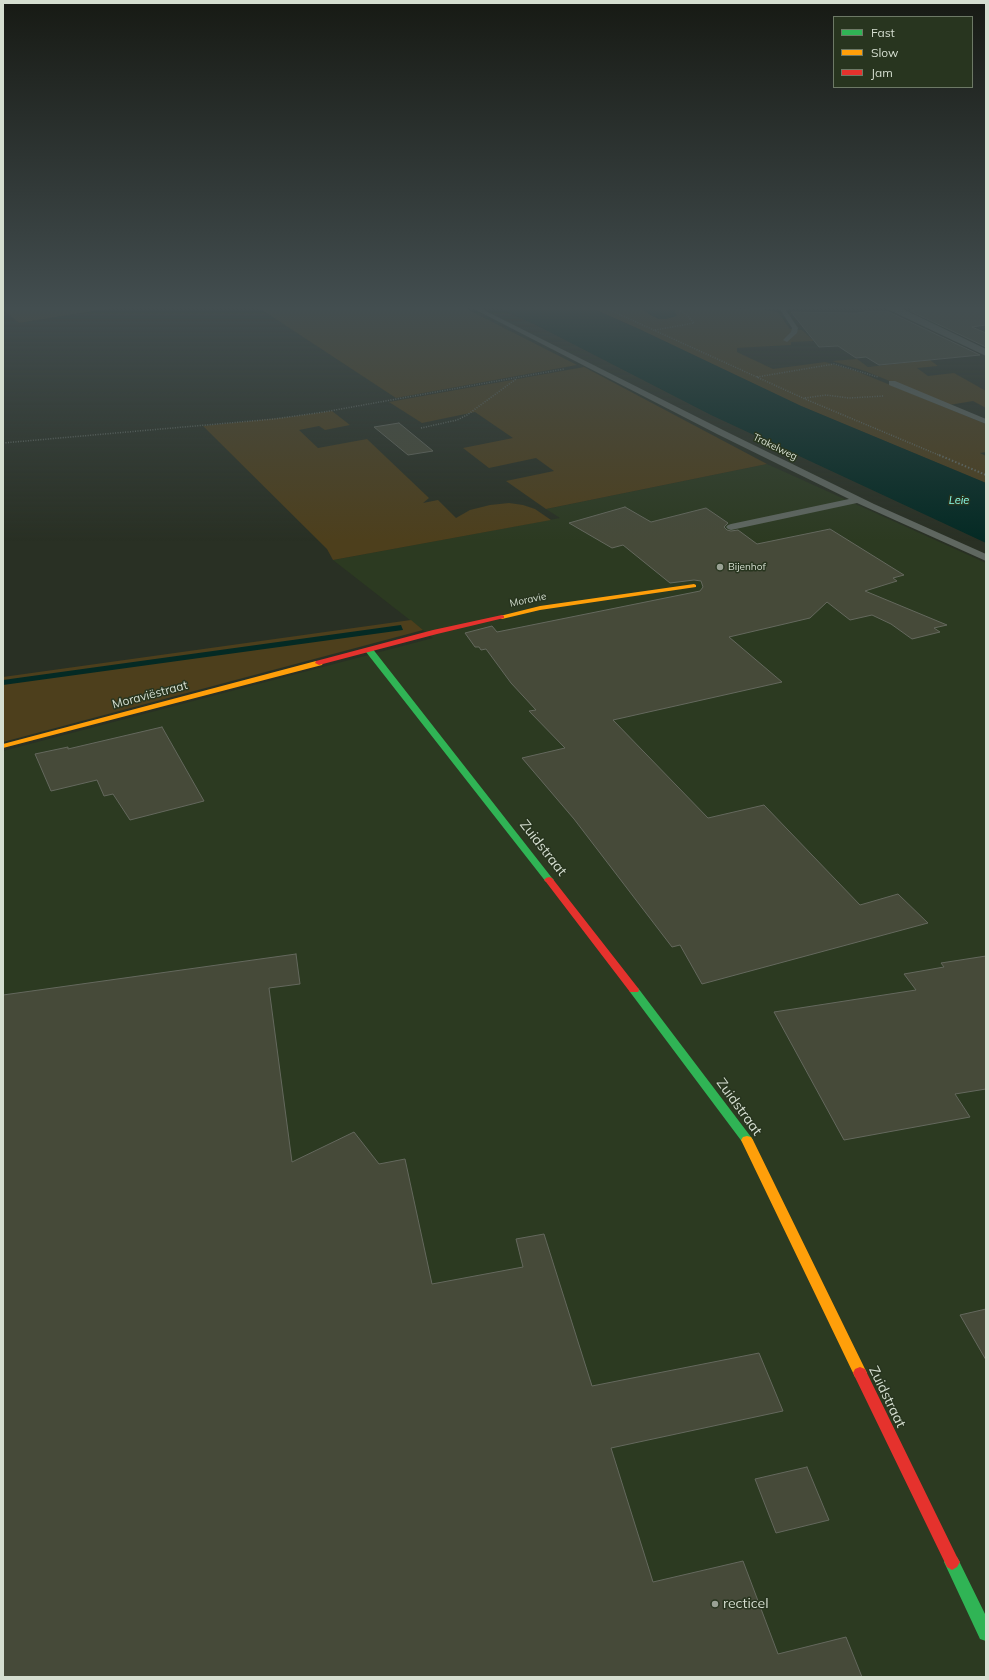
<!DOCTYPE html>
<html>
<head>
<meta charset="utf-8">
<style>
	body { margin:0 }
	#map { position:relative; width:989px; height:1680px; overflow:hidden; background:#293024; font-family:Mulish,sans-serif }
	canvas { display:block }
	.frame { position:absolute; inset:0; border:4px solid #d5ded0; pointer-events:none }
	.legend { position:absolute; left:833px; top:16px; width:140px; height:72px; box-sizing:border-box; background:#28351f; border:1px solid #6d7966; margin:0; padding:5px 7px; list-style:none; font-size:12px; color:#d5ded0 }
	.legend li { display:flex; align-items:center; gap:8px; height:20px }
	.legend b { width:20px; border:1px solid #6d7966 }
</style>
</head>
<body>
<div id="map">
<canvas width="989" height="1680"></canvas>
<div class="frame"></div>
<ul class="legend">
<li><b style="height:5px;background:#30b455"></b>Fast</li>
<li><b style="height:5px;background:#ff9f0a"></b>Slow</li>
<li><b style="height:5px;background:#e5322d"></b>Jam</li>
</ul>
</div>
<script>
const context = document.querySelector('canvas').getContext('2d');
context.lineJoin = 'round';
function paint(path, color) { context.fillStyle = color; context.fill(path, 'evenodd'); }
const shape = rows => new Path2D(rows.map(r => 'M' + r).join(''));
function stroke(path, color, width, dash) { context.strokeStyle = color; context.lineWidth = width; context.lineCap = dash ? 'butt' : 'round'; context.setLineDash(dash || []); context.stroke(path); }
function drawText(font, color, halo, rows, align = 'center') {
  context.font = font + ' Mulish,sans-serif'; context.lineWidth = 3; context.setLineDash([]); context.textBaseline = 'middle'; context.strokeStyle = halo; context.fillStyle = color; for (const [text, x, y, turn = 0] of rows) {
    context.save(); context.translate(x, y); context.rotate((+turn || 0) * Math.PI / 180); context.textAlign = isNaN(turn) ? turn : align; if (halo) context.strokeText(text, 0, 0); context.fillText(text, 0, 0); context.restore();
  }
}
const built = shape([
	[767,464,986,563,986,1677,3,1677,3,751,433,638,333,560,560,518,546,509]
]);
const green = shape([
	[3,306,125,306,19,323,3,310],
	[256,306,461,306,577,365,396,398],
	[587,306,638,306,651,315,659,319,675,312,674,309,677,306,733,306,736,309,760,309,778,312,790,329,802,330,814,341,791,342,791,345,737,348,737,352,773,369,825,362,856,371,986,424,986,452,980,453,986,456,986,483,801,406,641,330],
	[857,359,868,367,930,360,938,366,917,368,928,376,954,373,986,391,986,408,973,401,949,405,865,371,832,361],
	[584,367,767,464,546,509,506,481,554,471,536,458,489,468,463,448,513,438,475,412,422,423,389,402],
	[332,411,350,425,325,430,319,426,299,430,318,448,367,439,429,498,423,503,438,500,456,518,470,510,490,505,509,503,523,505,535,509,551,520,333,560,327,549,203,426,289,417],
	[411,620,423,630,3,742,3,677]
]);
const water = shape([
	[494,306,587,306,641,330,801,406,986,483,986,543,711,415,536,325],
	[638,306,677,306,674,309,677,316,666,319,659,319,651,315],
	[401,625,403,630,3,685,3,680]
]);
const building = shape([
	[919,306,986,306,986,325,972,327,986,333,986,347,910,311,914,310,919,306],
	[871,311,887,311,980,355,879,365,866,357,856,358,838,346,819,347,791,312,857,313,871,311],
	[399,423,433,451,408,455,374,427,399,423],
	[625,507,651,522,706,508,728,523,724,527,727,530,731,531,738,530,757,544,830,529,904,575,893,578,897,581,865,591,947,625,934,628,940,632,912,639,891,624,872,615,850,620,827,602,810,618,729,637,782,682,613,720,708,818,764,805,860,905,898,894,928,923,702,984,680,945,672,947,574,819,522,758,565,748,529,711,536,710,511,683,486,649,481,650,479,647,475,647,465,633,492,626,497,632,700,591,703,587,701,581,694,580,670,583,623,545,612,548,569,523,625,507],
	[162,727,204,801,130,820,113,794,104,796,97,780,51,791,35,754,68,747,68,749,162,727],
	[296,954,300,984,269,988,292,1162,354,1132,379,1164,405,1159,432,1284,523,1267,516,1239,544,1234,592,1386,759,1353,783,1411,611,1448,653,1582,743,1561,778,1654,846,1637,862,1677,3,1677,3,995,296,954],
	[986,956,986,1089,955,1094,970,1117,844,1140,774,1012,916,990,904,974,944,967,941,963,986,956],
	[986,1309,986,1360,960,1315,986,1309],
	[807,1467,829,1520,776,1533,755,1479,807,1467]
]);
const pathFar1 = shape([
	[601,306,805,399,941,456],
	[655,330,694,323,686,314,680,311,684,309,697,307,735,308],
	[757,377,834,364,878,377],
	[805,398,826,395,849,398,884,396],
	[421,428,457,420,467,415,516,379],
	[3,443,274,419,324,412,564,369]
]);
const path = shape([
	[939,455,986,475]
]);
const lane = shape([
	[468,306,476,306,723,430,874,504,986,554,986,561,857,503,731,530,728,529,726,527,728,525,731,524,849,499,717,434,468,306],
	[780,307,784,307,798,328,797,333,787,342,783,340,791,332,792,328,779,308,780,307],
	[889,381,895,381,986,419,986,424,889,385,889,381]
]);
const street = shape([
	[887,306,897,306,986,349,986,356,887,309,887,306]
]);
const fast = shape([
	[827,306,915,306,913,307,750,309,748,308,750,307,827,306],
	[366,648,372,648,552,878,554,880,552,882,546,882,366,652,366,648],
	[634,987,638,988,751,1137,753,1140,751,1143,747,1144,743,1143,630,992,629,990,630,988,634,987],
	[952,1554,957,1557,986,1616,986,1641,980,1639,944,1562,947,1557,952,1554]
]);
const slow = shape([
	[694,584,696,585,696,587,540,610,502,619,498,617,500,616,540,606,694,584],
	[316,661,319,661,323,663,322,665,3,748,3,744,316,661],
	[747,1136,751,1137,753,1140,865,1369,867,1373,865,1377,860,1379,855,1377,741,1140,743,1137,747,1136]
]);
const jam = shape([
	[502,615,504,616,504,618,437,634,319,665,315,663,316,661,433,630,502,615],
	[549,877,552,878,638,988,639,990,638,992,630,992,546,882,544,880,546,878,549,877],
	[860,1367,865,1369,957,1557,960,1562,957,1567,952,1570,947,1567,853,1373,855,1369,860,1367]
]);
const markers = [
	[720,567,4,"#99a194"],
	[715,1604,4,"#99a194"]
];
const farStreetnames = [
	["Trakelweg",775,447,26],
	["Moravie",528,600,-12]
];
const farPoinames = [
	["Bijenhof",728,567]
];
const farWaternames = [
	["Leie",959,501]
];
const streetNames = [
	["Moraviëstraat",150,695,-15]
];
const nearStreetnames = [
	["Zuidstraat",543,848,52],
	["Zuidstraat",739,1107,54],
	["Zuidstraat",887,1397,64]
];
const nearPoinames = [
	["recticel",723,1604]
];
paint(built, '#2c3a21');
paint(green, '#4d3f1c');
paint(water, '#042a24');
paint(building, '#464a39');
stroke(building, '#64685d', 1);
stroke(pathFar1, '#646c65', 1.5, [1, 1.5]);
stroke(path, '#646c65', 2, [1.5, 2]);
paint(lane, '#5f6760');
paint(street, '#5f6760');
paint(fast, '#30b455');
paint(slow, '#ff9f0a');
paint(jam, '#e5322d');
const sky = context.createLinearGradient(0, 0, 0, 541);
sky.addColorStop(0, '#171a14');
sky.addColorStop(0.57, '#434e50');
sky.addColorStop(1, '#434e5000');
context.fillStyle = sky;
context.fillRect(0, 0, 989, 541);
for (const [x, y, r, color] of markers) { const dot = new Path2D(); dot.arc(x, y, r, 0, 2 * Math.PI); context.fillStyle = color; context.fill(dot); stroke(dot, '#28351f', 1.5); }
drawText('10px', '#d5ded0', '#28351f', farStreetnames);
drawText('10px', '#d5ded0', '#28351f', farPoinames, 'left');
drawText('italic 11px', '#89fdeb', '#28351f', farWaternames);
drawText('12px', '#d5ded0', '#28351f', streetNames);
drawText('14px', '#d5ded0', '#28351f', nearStreetnames);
drawText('14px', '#d5ded0', '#28351f', nearPoinames, 'left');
</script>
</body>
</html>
